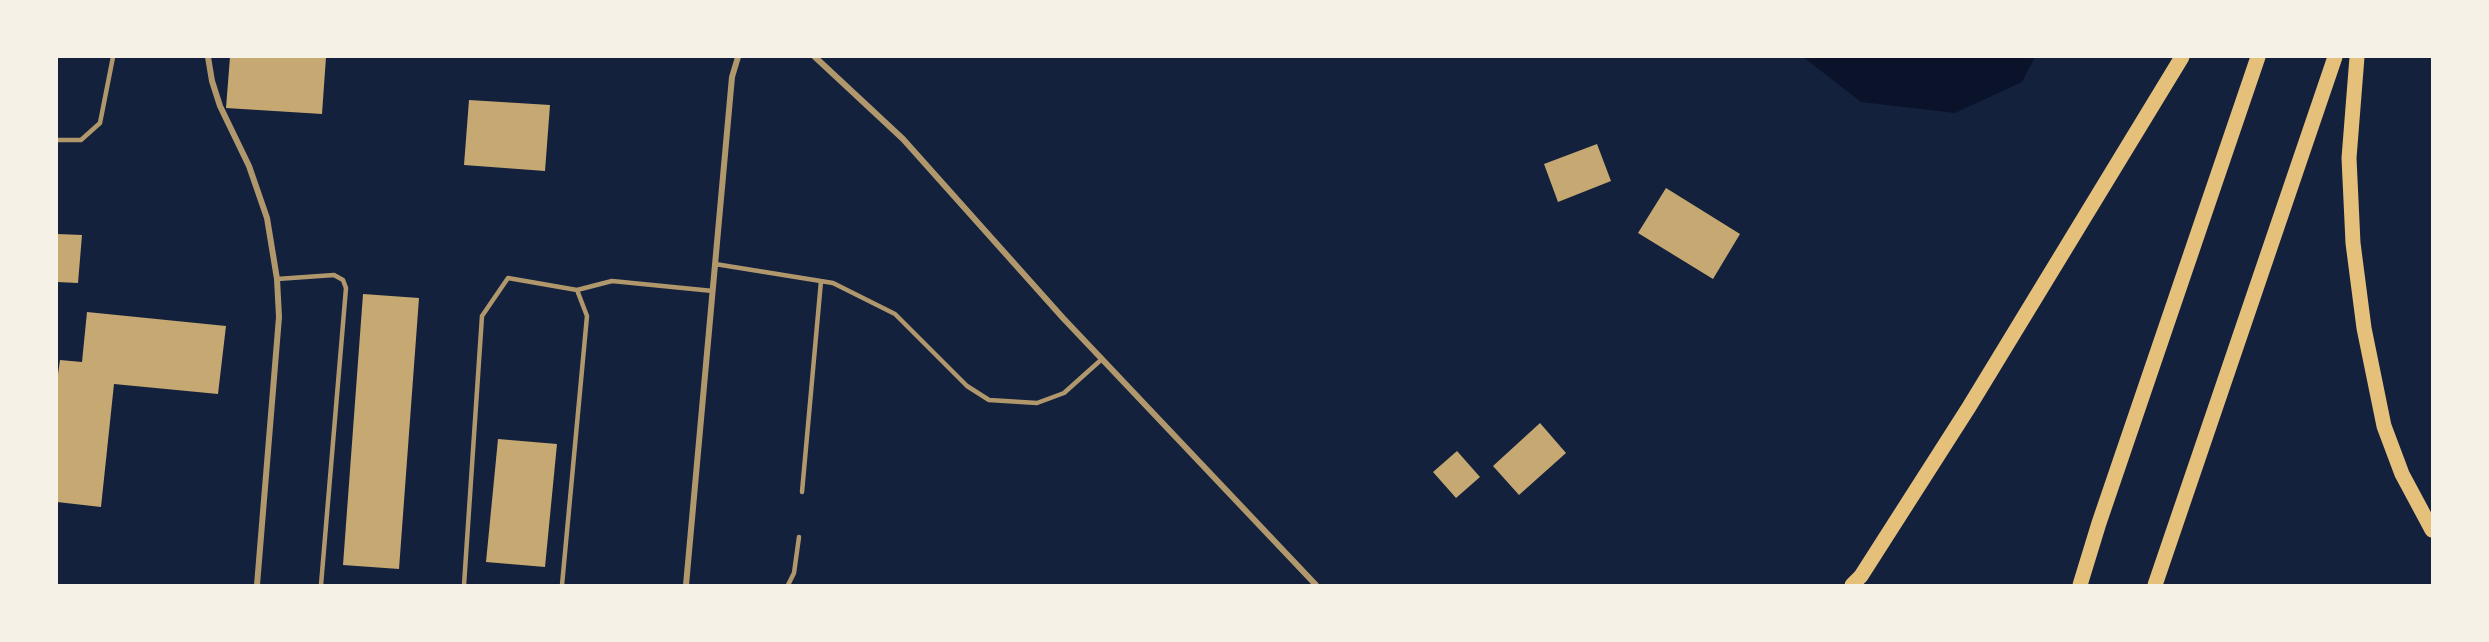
<!DOCTYPE html>
<html>
<head>
<meta charset="utf-8">
<style>
	body { margin:0 }
	#map { position:relative; width:2489px; height:642px; overflow:hidden; background:#14213d; font-family:Barlow,sans-serif }
	canvas { display:block }
	.frame { position:absolute; inset:0; border:58px solid #f6f1e7; pointer-events:none }
</style>
</head>
<body>
<div id="map">
<canvas width="2489" height="642"></canvas>
<div class="frame"></div>
</div>
<script>
const context = document.querySelector('canvas').getContext('2d');
context.lineJoin = 'round';
function paint(path, color) { context.fillStyle = color; context.fill(path, 'evenodd'); }
const shape = rows => new Path2D(rows.map(r => 'M' + r).join(''));
function stroke(path, color, width, dash) { context.strokeStyle = color; context.lineWidth = width; context.lineCap = dash ? 'butt' : 'round'; context.setLineDash(dash || []); context.stroke(path); }
const water = shape([
	[1803,57,2035,57,2022,82,1955,113,1861,102]
]);
const building = shape([
	[230,57,326,57,322,114,226,108],
	[469,100,550,105,545,171,464,165],
	[1597,144,1611,181,1558,202,1544,164],
	[1666,188,1740,234,1713,279,1638,233],
	[57,234,82,235,78,283,57,282],
	[363,294,419,298,399,569,343,565],
	[87,312,226,326,218,394,114,384,101,507,57,502,57,381,60,360,82,362],
	[1540,423,1566,453,1519,495,1493,466],
	[498,439,557,444,545,567,486,562],
	[1457,451,1480,477,1456,498,1433,472]
]);
const service = shape([
	[57,140,81,140,100,123,113,57],
	[715,264,833,283,895,314,967,386,989,400,1037,403,1064,393,1102,359],
	[277,279,334,275,343,280,346,288,321,585],
	[802,492,821,281],
	[464,585,482,316,508,278,577,290,612,281,713,291],
	[562,585,587,316,577,290],
	[788,585,794,573,799,537]
]);
const minor = shape([
	[208,57,212,81,220,106,249,166,267,218,277,279,279,317,257,585],
	[815,57,903,139,1063,318,1316,585],
	[686,585,732,77,738,57]
]);
const primary = shape([
	[2357,57,2349,158,2353,243,2364,328,2384,426,2402,474,2432,530],
	[1852,585,1861,576,1969,407,2182,57],
	[2080,585,2099,523,2258,57],
	[2155,585,2335,57]
]);
paint(water, '#0b132b');
paint(building, '#c6a872');
stroke(service, '#b1986c', 4.5);
stroke(minor, '#b1986c', 6);
stroke(primary, '#e5c07b', 15);
</script>
</body>
</html>
